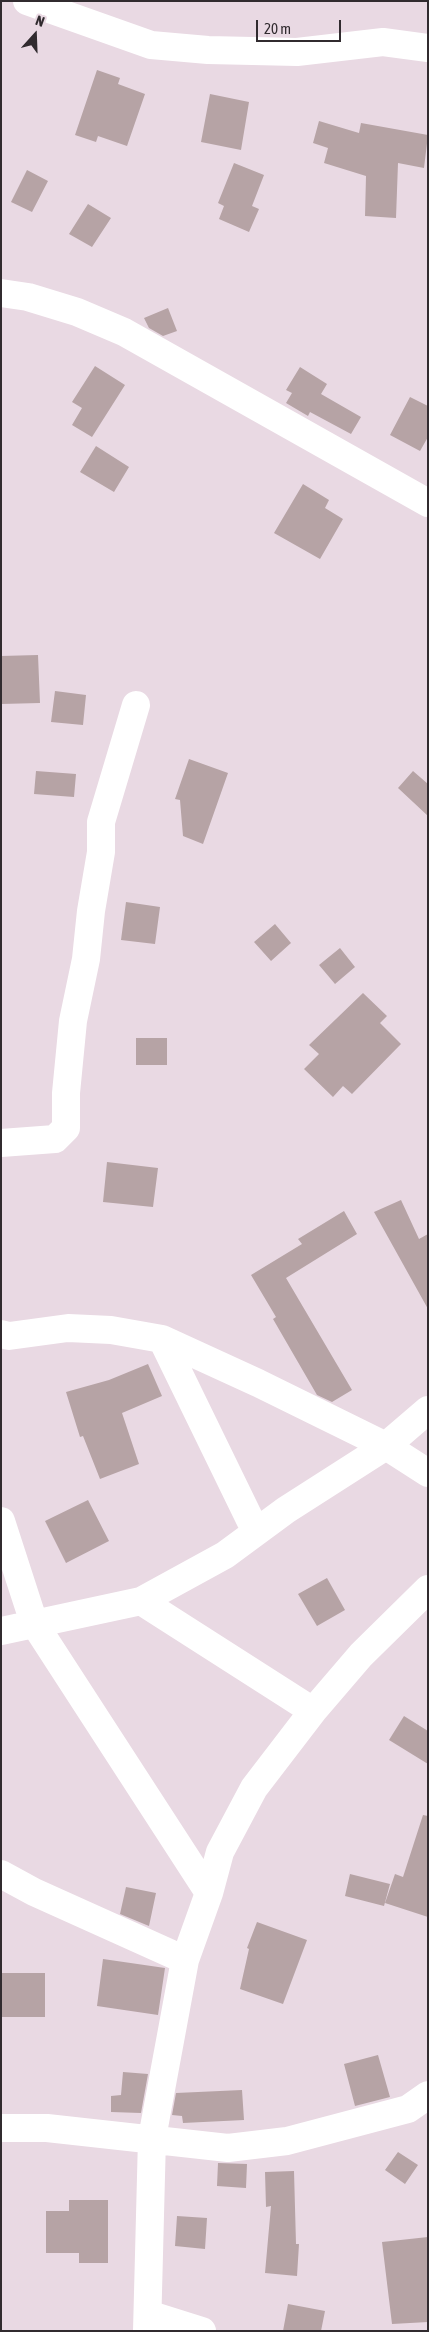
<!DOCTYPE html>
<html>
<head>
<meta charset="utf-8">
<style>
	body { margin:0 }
	#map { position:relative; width:429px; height:2332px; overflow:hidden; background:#e9d9e3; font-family:"Asap Condensed",sans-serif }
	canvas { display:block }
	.frame { position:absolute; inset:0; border:2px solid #312b2f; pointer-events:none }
	.north { position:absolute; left:10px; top:10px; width:50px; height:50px; -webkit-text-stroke:4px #e9d9e3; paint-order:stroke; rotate:20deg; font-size:14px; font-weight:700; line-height:20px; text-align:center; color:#312b2f }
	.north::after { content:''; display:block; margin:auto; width:18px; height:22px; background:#312b2f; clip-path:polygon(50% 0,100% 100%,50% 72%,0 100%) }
	.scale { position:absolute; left:256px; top:20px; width:85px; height:22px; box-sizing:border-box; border:2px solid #312b2f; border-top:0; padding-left:6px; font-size:15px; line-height:18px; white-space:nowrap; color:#312b2f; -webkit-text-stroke:4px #e9d9e3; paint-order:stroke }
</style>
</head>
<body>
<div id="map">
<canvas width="429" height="2332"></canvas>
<div class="frame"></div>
<div class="north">N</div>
<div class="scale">20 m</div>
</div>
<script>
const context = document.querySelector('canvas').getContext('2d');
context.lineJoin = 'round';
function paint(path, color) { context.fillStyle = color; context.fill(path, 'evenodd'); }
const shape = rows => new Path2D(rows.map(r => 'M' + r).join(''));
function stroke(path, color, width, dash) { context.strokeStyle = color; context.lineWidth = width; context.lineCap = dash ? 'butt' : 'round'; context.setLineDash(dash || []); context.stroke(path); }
const building = shape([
	[97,70,120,78,118,84,145,94,127,146,98,136,96,142,75,135],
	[210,94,249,102,241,150,201,142],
	[319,121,359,133,361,123,428,135,424,168,398,163,396,218,365,216,366,176,324,163,328,148,313,143],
	[234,163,264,175,252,206,259,209,249,232,219,219,224,206,218,203],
	[27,170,48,181,32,212,11,202],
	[88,204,111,218,92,247,69,234],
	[168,308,177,331,163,336,149,328,144,318],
	[95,366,125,385,92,437,72,425,82,408,72,402],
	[300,367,327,384,321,394,361,417,351,434,310,412,308,416,286,403,292,393,286,390],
	[410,397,428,406,428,437,420,451,390,435],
	[96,446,129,467,114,492,80,472],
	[303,484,329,500,325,508,343,519,320,559,274,533],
	[38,655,40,703,1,704,1,656],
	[55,691,86,695,83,725,51,722],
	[189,759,228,773,203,844,183,836,180,800,175,799],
	[36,771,76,774,74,797,34,794],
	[413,771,428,784,428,816,398,788],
	[126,902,160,907,155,944,121,940],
	[275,924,291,943,271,961,254,942],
	[340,948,355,967,335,984,319,965],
	[363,993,387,1016,380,1023,401,1044,352,1094,343,1086,333,1097,304,1069,319,1054,309,1045],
	[136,1038,167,1038,167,1065,136,1065],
	[107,1162,158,1168,153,1207,103,1202],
	[401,1200,419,1239,428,1234,428,1309,374,1212],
	[344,1211,357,1234,286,1278,352,1390,332,1402,317,1395,273,1319,276,1317,251,1275,302,1244,298,1239],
	[148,1364,162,1396,122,1413,139,1464,100,1479,83,1436,80,1437,66,1392,109,1380],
	[88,1500,109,1541,66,1563,45,1521],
	[327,1578,345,1610,317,1626,298,1594],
	[404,1716,428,1731,428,1764,389,1740],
	[423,1815,428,1816,428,1917,385,1903,395,1874,403,1877],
	[350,1874,390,1884,384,1906,345,1896],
	[126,1887,156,1893,149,1926,120,1914],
	[257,1922,307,1940,283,2004,240,1989,249,1949,247,1948],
	[103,1959,165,1968,158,2015,97,2006],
	[1,1973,45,1973,45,2017,1,2017],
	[378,2055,390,2097,355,2106,344,2064],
	[123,2072,148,2074,141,2113,111,2112,111,2096,121,2095],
	[242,2090,244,2120,183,2123,182,2116,172,2115,176,2093],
	[398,2152,418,2165,405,2184,385,2170],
	[218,2163,247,2164,246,2188,217,2186],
	[294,2171,296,2244,299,2244,297,2276,265,2273,271,2206,266,2207,265,2172],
	[69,2200,108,2200,108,2263,79,2263,79,2253,46,2253,46,2211,69,2211],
	[177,2216,207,2218,205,2249,175,2246],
	[428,2237,428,2322,392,2324,382,2242],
	[288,2304,325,2311,321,2331,283,2331]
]);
const street = shape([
	[27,1,151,45,208,50,297,52,383,42,428,48],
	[1,293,28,297,77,312,124,332,428,503],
	[1,1143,55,1139,66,1128,66,1093,73,1021,86,959,91,911,101,852,101,822,136,705],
	[1,1334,9,1336,68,1328,111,1330,162,1339,258,1383,386,1446,428,1473],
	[162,1339,256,1532],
	[1,1521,34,1623,209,1893],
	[141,1601,313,1711],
	[1,1631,141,1601,225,1555,286,1510,386,1446,428,1410],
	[1,1874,34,1892,185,1960],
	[1,2128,47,2128,228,2148,287,2141,408,2109,428,2095],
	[148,2314,202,2331],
	[147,2331,152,2138,185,1960,209,1893,220,1852,254,1788,313,1711,361,1655,428,1589]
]);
paint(building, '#b6a3a5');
stroke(street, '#fff', 28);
</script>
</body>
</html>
